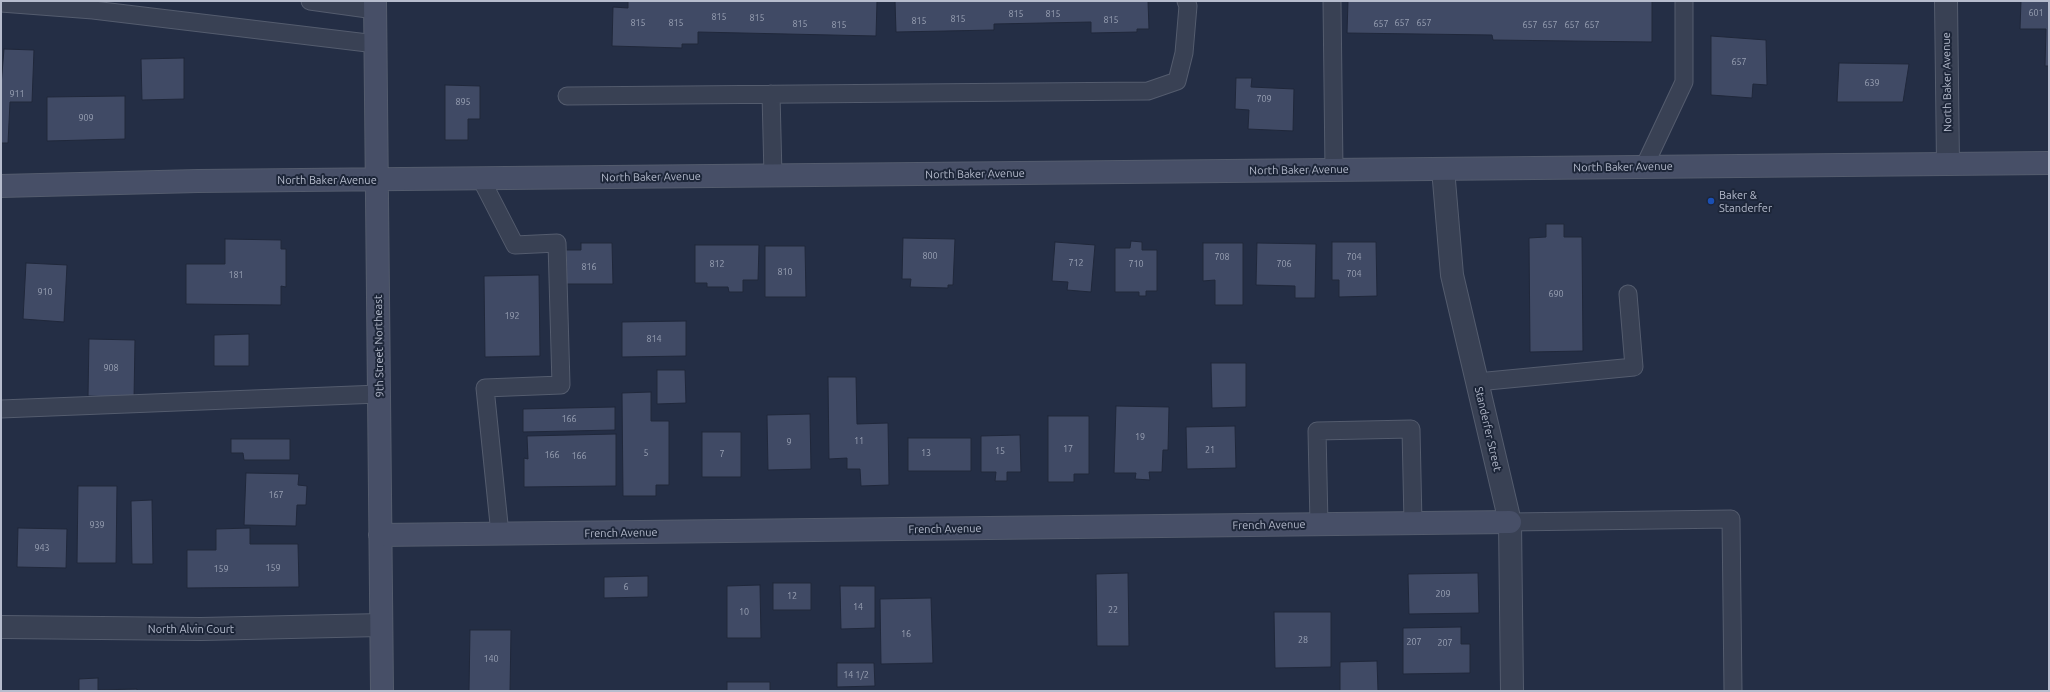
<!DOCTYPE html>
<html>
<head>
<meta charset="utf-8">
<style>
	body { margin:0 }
	#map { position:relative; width:2050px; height:692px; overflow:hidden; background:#242e45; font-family:Ubuntu,sans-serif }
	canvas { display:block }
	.frame { position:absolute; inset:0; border:2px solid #b6bccd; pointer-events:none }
</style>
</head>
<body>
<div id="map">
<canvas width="2050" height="692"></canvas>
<div class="frame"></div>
</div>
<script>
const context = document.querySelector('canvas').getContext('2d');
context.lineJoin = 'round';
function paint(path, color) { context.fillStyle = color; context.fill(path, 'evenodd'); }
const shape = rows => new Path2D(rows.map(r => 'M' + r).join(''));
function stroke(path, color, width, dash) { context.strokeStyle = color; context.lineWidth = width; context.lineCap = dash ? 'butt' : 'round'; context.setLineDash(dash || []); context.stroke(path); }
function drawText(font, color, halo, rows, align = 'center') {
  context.font = font + ' Ubuntu,sans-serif'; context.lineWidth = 4; context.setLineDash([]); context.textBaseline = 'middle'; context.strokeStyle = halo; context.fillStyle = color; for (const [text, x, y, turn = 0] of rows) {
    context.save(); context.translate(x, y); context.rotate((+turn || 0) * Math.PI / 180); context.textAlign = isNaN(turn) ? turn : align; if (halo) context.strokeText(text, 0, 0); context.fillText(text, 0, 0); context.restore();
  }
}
const building = shape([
	[628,1,877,1,876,36,698,32,698,44,682,44,682,48,612,46,613,7,628,8,628,1],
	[895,1,1148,1,1149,29,1137,29,1137,32,1091,33,1091,22,994,24,994,30,896,32,895,1],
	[1348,1,1652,1,1652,42,1493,40,1492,35,1347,33,1348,1],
	[2021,1,2049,1,2049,66,2045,66,2046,29,2020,29,2021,1],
	[1711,36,1766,40,1767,85,1753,84,1752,98,1711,95,1711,36],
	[4,49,34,50,32,102,10,102,8,143,1,143,1,86,4,49],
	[184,58,184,99,142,100,141,59,184,58],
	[1839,63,1909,64,1903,102,1837,102,1839,63],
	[1236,78,1252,78,1251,87,1294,89,1293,131,1248,129,1249,110,1235,109,1236,78],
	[445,85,480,86,480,119,468,119,468,140,445,140,445,85],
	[125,96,125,139,47,141,47,97,125,96],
	[1546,224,1564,224,1564,237,1582,237,1583,351,1530,352,1529,238,1546,237,1546,224],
	[903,238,955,239,953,285,948,285,948,288,910,287,911,279,902,279,903,238],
	[225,239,281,240,281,249,286,249,286,287,281,286,281,305,186,304,186,264,225,264,225,239],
	[1131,241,1142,242,1142,250,1157,250,1157,291,1146,291,1146,296,1139,296,1139,292,1115,292,1115,248,1130,248,1131,241],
	[1055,242,1095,245,1091,292,1067,290,1068,282,1052,281,1055,242],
	[1332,242,1376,242,1377,296,1339,297,1339,280,1332,280,1332,242],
	[581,243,612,243,613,284,566,284,566,250,581,250,581,243],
	[1203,243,1243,243,1243,305,1215,305,1215,280,1203,281,1203,243],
	[1257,243,1316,244,1315,298,1295,298,1295,286,1256,285,1257,243],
	[695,245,759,245,758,280,743,280,743,292,729,292,728,287,707,287,707,283,695,283,695,245],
	[765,246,805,246,806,297,765,297,765,246],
	[26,263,67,265,64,322,23,319,26,263],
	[539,275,540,356,485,357,484,276,539,275],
	[686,321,686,356,622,357,622,322,686,321],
	[249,334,249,366,214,366,214,335,249,334],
	[89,339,135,340,134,398,88,396,89,339],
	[1211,363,1246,363,1246,407,1212,408,1211,363],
	[657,370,685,370,686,403,657,404,657,370],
	[828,377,856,377,857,424,888,423,889,485,861,486,860,469,847,469,847,458,829,459,828,377],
	[651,392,651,421,669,421,669,485,656,485,656,496,623,496,622,393,651,392],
	[1116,406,1169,407,1168,450,1163,450,1162,472,1149,472,1150,480,1135,479,1136,473,1114,473,1116,406],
	[615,407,615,430,523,432,523,409,615,407],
	[810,414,811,469,768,470,767,415,810,414],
	[1048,416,1089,416,1089,474,1074,474,1074,482,1048,482,1048,416],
	[1235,426,1236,468,1187,469,1186,427,1235,426],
	[702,432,741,432,741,477,702,477,702,432],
	[616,434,616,486,524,487,524,458,528,459,527,436,616,434],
	[1020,435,1021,472,1007,472,1007,481,995,481,996,472,981,472,981,436,1020,435],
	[908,438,971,438,971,471,908,471,908,438],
	[231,439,290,439,290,460,244,460,243,453,231,453,231,439],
	[246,473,299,474,298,485,307,486,306,505,297,505,296,526,244,525,246,473],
	[78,486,117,486,116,563,77,563,78,486],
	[152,500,153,564,132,564,131,501,152,500],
	[18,528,67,529,66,568,17,567,18,528],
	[250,528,250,544,298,544,299,587,187,588,187,550,216,550,216,529,250,528],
	[1128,573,1129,646,1097,646,1096,574,1128,573],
	[1478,573,1479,613,1409,614,1408,574,1478,573],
	[648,576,648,597,604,598,604,577,648,576],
	[773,583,811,583,811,610,773,610,773,583],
	[760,585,761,638,727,638,727,586,760,585],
	[840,586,875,586,875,628,841,629,840,586],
	[931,598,933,663,881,664,880,599,931,598],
	[1274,612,1331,612,1331,667,1275,668,1274,612],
	[1461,627,1461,644,1470,644,1470,673,1403,674,1403,628,1461,627],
	[470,630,511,630,510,691,469,691,470,630],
	[1377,661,1378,691,1340,691,1340,662,1377,661],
	[837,663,874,663,875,686,837,687,837,663],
	[98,678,98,690,137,689,137,691,79,691,79,679,98,678],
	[727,682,770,682,770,691,727,691,727,682]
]);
const lane = shape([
	[310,1,375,10],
	[1332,1,1334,170],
	[1,3,93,10,376,44],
	[771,94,773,176],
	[567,96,1148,91,1177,81,1184,53,1188,6,1186,1],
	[1644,167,1684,82,1684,1],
	[481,179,515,245,557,243,561,385,485,388,500,534],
	[1477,382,1634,367,1628,294],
	[1,409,379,394],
	[1510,522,1731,519,1733,691],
	[1319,524,1317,431,1411,429,1413,523]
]);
const street = shape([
	[1946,1,1948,164],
	[1443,169,1452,275,1510,522,1512,691],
	[1,627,201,629,381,625]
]);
const secondary = shape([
	[375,1,382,691],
	[1,186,198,181,2049,163],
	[380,535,1510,522]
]);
const markers = [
	[1711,201,4,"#1a4fb4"]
];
const numberNames = [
	["601",2036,13],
	["815",1016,14],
	["815",1053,14],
	["815",719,17],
	["815",757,18],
	["815",958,19],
	["815",1111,20],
	["815",919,21],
	["815",638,23],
	["815",676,23],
	["657",1402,23],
	["657",1424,23],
	["815",800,24],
	["657",1381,24],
	["815",839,25],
	["657",1530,25],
	["657",1550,25],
	["657",1572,25],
	["657",1592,25],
	["657",1739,62],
	["639",1872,83],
	["911",17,94],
	["709",1264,99],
	["895",463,102],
	["909",86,118],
	["800",930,256],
	["708",1222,257],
	["704",1354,257],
	["712",1076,263],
	["812",717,264],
	["710",1136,264],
	["706",1284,264],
	["816",589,267],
	["810",785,272],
	["704",1354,274],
	["181",236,275],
	["910",45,292],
	["690",1556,294],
	["192",512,316],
	["814",654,339],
	["908",111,368],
	["166",569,419],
	["19",1140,437],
	["11",859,441],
	["9",789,442],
	["17",1068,449],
	["21",1210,450],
	["15",1000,451],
	["5",646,453],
	["13",926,453],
	["7",722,454],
	["166",552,455],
	["166",579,456],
	["167",276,495],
	["939",97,525],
	["943",42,548],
	["159",273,568],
	["159",221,569],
	["6",626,587],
	["209",1443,594],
	["12",792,596],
	["14",858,607],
	["22",1113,610],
	["10",744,612],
	["16",906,634],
	["28",1303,640],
	["207",1414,642],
	["207",1445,643],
	["140",491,659],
	["14 1/2",856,675]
];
const streetNames = [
	["North Baker Avenue",1947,82,-91],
	["North Baker Avenue",1623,167,-1],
	["North Baker Avenue",1299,170,-1],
	["North Baker Avenue",975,174,-1],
	["North Baker Avenue",651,177,-1],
	["North Baker Avenue",327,180],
	["9th Street Northeast",379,346,-91],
	["Standerfer Street",1488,429,77],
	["French Avenue",1269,525,-1],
	["French Avenue",945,529,-1],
	["French Avenue",621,533,-1],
	["North Alvin Court",191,629]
];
const poiNames = [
	["Baker &",1719,195],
	["Standerfer",1719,208]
];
paint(building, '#404a65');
stroke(building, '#20283b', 1);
stroke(lane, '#545c6e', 19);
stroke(street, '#545c6e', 24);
stroke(secondary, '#545c6e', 24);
stroke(lane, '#394154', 17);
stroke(street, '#394154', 22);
stroke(secondary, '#474f67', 22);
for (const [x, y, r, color] of markers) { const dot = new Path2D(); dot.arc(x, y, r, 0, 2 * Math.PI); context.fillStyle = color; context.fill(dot); stroke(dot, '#1d2639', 1.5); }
drawText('9px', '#98a0b3', null, numberNames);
drawText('11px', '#b6bccd', '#1d2639', streetNames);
drawText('11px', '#b6bccd', '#1d2639', poiNames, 'left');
</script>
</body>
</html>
